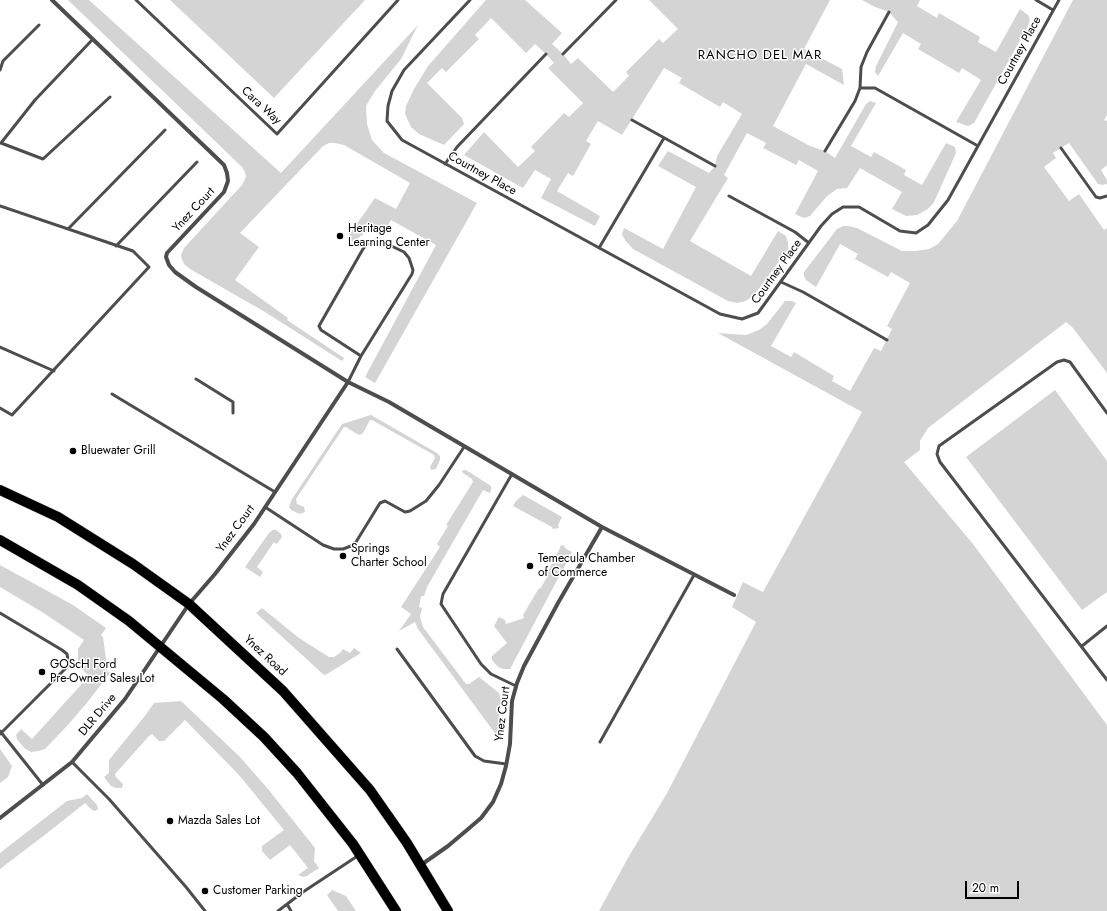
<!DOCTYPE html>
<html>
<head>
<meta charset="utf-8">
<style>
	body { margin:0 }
	#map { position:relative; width:1107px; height:911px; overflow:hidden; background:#fff; font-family:Jost,sans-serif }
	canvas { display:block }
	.scale { position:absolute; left:965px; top:881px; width:54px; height:18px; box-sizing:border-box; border:2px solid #000; border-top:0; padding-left:5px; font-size:12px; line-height:14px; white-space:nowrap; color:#000; -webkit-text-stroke:3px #fff; paint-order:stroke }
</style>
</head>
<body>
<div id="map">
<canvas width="1107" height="911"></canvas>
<div class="scale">20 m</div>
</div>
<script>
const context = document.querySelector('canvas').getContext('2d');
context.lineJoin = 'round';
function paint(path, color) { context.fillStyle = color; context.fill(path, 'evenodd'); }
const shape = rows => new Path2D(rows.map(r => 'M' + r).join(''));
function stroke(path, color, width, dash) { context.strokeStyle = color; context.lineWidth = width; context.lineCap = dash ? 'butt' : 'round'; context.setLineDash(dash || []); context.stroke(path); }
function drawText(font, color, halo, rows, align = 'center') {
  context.font = font + ' Jost,sans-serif'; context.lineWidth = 3; context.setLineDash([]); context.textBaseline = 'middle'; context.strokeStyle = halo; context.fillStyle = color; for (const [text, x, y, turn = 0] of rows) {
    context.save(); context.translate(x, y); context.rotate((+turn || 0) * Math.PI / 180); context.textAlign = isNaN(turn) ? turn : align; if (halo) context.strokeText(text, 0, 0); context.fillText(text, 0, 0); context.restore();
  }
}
const green = shape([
	[68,0,89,0,281,173,418,25,401,59,375,91,366,106,367,124,372,140,384,153,477,203,375,383,365,377,436,245,391,220,385,230,382,232,370,232,365,233,353,242,347,238,375,198,396,209,410,183,344,145,335,143,329,143,323,146,240,233,259,247,235,280,288,318,287,320,344,358,342,361,265,312,190,269,185,265,182,260,181,255,184,248,242,185,246,177,245,172,242,167],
	[170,0,365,0,274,98],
	[486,0,525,0,562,33,552,44,563,54,571,64,578,58,613,92,629,76,626,72,659,39,663,43,678,29,649,0,830,0,804,49,842,69,844,85,806,64,773,126,810,146,825,151,835,158,866,104,870,101,876,103,851,146,871,157,874,152,906,170,904,175,922,185,946,143,955,147,956,153,934,202,928,209,917,215,906,216,892,209,902,192,860,168,847,188,837,189,827,196,810,216,804,218,795,214,818,171,799,160,796,165,763,148,766,143,747,133,724,175,728,178,690,241,751,276,778,231,786,236,788,242,788,249,755,294,746,301,737,303,728,301,633,249,625,240,622,234,624,228,663,249,696,187,658,166,668,151,709,173,715,166,717,156,742,114,723,102,720,107,679,83,682,78,664,68,622,135,598,121,586,141,591,144,573,176,568,173,557,191,600,216,595,226,541,198,551,179,535,170,523,188,464,155,484,132,518,167,535,151,531,147,564,113,569,117,583,103,548,68,554,63,546,54,535,44,526,53,491,18,475,35,479,39,446,72,442,68,427,83,462,118,464,124,444,145,419,134,411,127,405,114,406,106,414,89,428,66],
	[862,0,920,0,917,6,937,18,939,13,980,37,978,42,996,52,1020,9,1028,15,1030,20,1027,28,974,123,968,126,956,122,981,80,962,68,959,73,918,49,921,44,903,33,878,76,875,72,876,66,898,22,889,12,875,7],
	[1073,0,1107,0,1107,115,1104,120,1107,121,1107,165,1101,170,1107,180,1107,184,1102,185,1098,184,1069,143,1053,153,1056,158,1044,167,1069,201,1079,194,1104,230,1107,228,1107,373,1073,328,1066,322,928,428,920,441,920,450,904,462,973,544,1107,725,1107,911,599,911,629,856,666,795,756,622,732,607,743,582,763,592,862,412,718,333,746,335,759,330,767,324,785,301,792,301,796,303,771,346,791,357,794,352,834,376,832,381,850,391,874,348,881,351,892,329,887,326,910,283,891,272,888,277,855,259,858,254,840,244,816,287,806,280,804,276,804,272,837,229,843,226,848,226,857,228,902,251,915,251,929,249,938,244,957,221],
	[1055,390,1107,461,1107,592,1082,610,966,457],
	[371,415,437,453,440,456,440,460,436,469,431,470,430,467,435,458,434,455,372,420,370,420,363,433,360,435,357,434,346,427,344,427,296,499,297,504,304,507,305,512,300,514,291,510,289,507,292,499,342,424],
	[464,470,466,470,491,486,491,490,490,493,483,490,427,587,424,596,421,596,419,607,422,608,420,617,423,627,466,684,469,684,479,677,499,693,501,700,497,736,418,629,415,622,399,631,411,614,401,607,440,547,437,544,448,526,446,525,473,482,472,479,463,473,462,471],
	[523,495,562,517,558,525,559,528,553,529,552,527,513,506,516,501],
	[273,530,276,530,281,534,282,537,277,544,274,542,257,567,263,572,260,577,245,567,269,533],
	[564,545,565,548,572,552,510,669,503,669,498,667,492,660,492,656,507,643,494,626,499,617,505,620,506,624,524,618,523,615,539,588,540,589,549,574,547,573,560,548,560,546],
	[0,565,73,605,106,628,101,635,103,637,107,666,105,669,110,673,86,704,66,727,45,749,38,751,31,752,24,748,17,739,16,735,21,729,32,739,89,676,78,665,78,649,84,640,42,612,0,587],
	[262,608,299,638,329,657,334,657,340,653,343,649,350,653,354,648,361,653,327,674,324,675,256,613],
	[181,701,240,757,268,789,315,848,314,861,319,868,307,876,303,877,298,875,308,868,290,845,270,860,262,851,262,846,284,830,239,775,185,720,164,741,159,741,152,734,149,736,115,774,116,777,123,784,122,788,116,788,111,786,104,777,109,773,109,760,144,717,154,703],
	[0,749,12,766,8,777,0,783],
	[87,794,97,805,98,809,95,811,92,810,85,803,46,834,0,869,0,853,67,801,82,798],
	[332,890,346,896,356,911,338,911,327,895]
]);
const lane = shape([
	[136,0,277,134,398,0],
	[470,0,404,70,392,91,388,106,387,121,402,140,720,314,742,319,758,313,821,226,832,214,843,207,859,207,900,231,916,233,928,225,948,200,1059,0],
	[1036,0,1053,10],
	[563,54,616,0],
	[0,70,3,61,39,25],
	[860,88,875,88,978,146],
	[632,120,715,166],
	[0,143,1,143,35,100,93,39],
	[1,143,43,159,110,97],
	[1061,148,1096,197,1100,198,1107,196],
	[825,151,855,101,860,88,861,67,867,52,889,12],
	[445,164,457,147,546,54],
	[729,196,795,232,809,243],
	[0,206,133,251,149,267,12,415,0,408],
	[68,229,165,130],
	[116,246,197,162],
	[599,248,664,138],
	[781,282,803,292,887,340],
	[0,347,54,371],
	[196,379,233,402,233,413],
	[348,382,361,356,412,274,413,270,409,258,404,252,383,242,376,241,371,242,366,245,363,249,319,326,321,330,361,356],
	[112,394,275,492],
	[1107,413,1070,362,1064,360,1057,362,939,446,937,454,940,462,1107,680],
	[512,474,443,594,441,604,481,664,491,674,516,686],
	[265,507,323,545,334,549,343,549,351,546,356,542,380,503,385,501,405,512,410,511,426,501,439,485,464,447],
	[0,613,62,650,67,654,69,665,0,734],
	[1082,646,1107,626],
	[397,649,475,756,484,761,506,764],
	[0,731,43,785],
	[600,742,694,575],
	[72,762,109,799,186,887,205,911],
	[287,904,291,911],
	[278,911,303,892,359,855]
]);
const street = shape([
	[52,0,224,165,227,173,228,181,224,192,167,253,166,257,169,265,175,272,196,287,348,382,389,402,602,527,734,595],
	[0,818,72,762,125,699,189,604,215,574,254,524,348,382],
	[421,865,448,846,467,830,481,818,493,802,501,784,506,766,510,744,512,701,517,683,524,666,558,603,602,527]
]);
const primary = shape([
	[0,490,58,517,133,564,189,604,283,691,370,790,407,843,448,911],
	[0,540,78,585,129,621,223,699,264,737,297,773,353,844,396,911]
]);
const markers = [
	[340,236,4,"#000"],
	[73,451,4,"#000"],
	[343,556,4,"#000"],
	[530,566,4,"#000"],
	[42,672,4,"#000"],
	[170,821,4,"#000"],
	[205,891,4,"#000"]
];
const streetNames = [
	["Courtney Place",1020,51,-61],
	["Cara Way",261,106,43],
	["Courtney Place",482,174,29],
	["Ynez Court",194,210,-47],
	["Courtney Place",777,272,-54],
	["Ynez Court",236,529,-54],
	["Ynez Road",265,656,43],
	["Ynez Court",503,714,-83],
	["DLR Drive",98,715,-50]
];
const poiNames = [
	["Heritage",348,229],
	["Learning Center",348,243],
	["Bluewater Grill",81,451],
	["Springs",351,549],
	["Charter School",351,563],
	["Temecula Chamber",538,559],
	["of Commerce",538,573],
	["GOScH Ford",50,665],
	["Pre-Owned Sales Lot",50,679],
	["Mazda Sales Lot",178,821],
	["Customer Parking",213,891]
];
const neighbourhoodNames = [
	["RANCHO DEL MAR",760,56]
];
paint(green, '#d4d4d4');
stroke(primary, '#dbdbdb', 11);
stroke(lane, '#4d4d4d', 3);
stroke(street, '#4d4d4d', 4);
stroke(primary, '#000', 10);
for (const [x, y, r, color] of markers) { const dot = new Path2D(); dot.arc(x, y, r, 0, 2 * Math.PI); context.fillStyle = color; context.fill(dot); stroke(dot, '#fff', 1.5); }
drawText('12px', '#000', '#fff', streetNames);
drawText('12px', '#000', '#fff', poiNames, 'left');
context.letterSpacing = '1px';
drawText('13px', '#000', '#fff', neighbourhoodNames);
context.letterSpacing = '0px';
</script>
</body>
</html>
